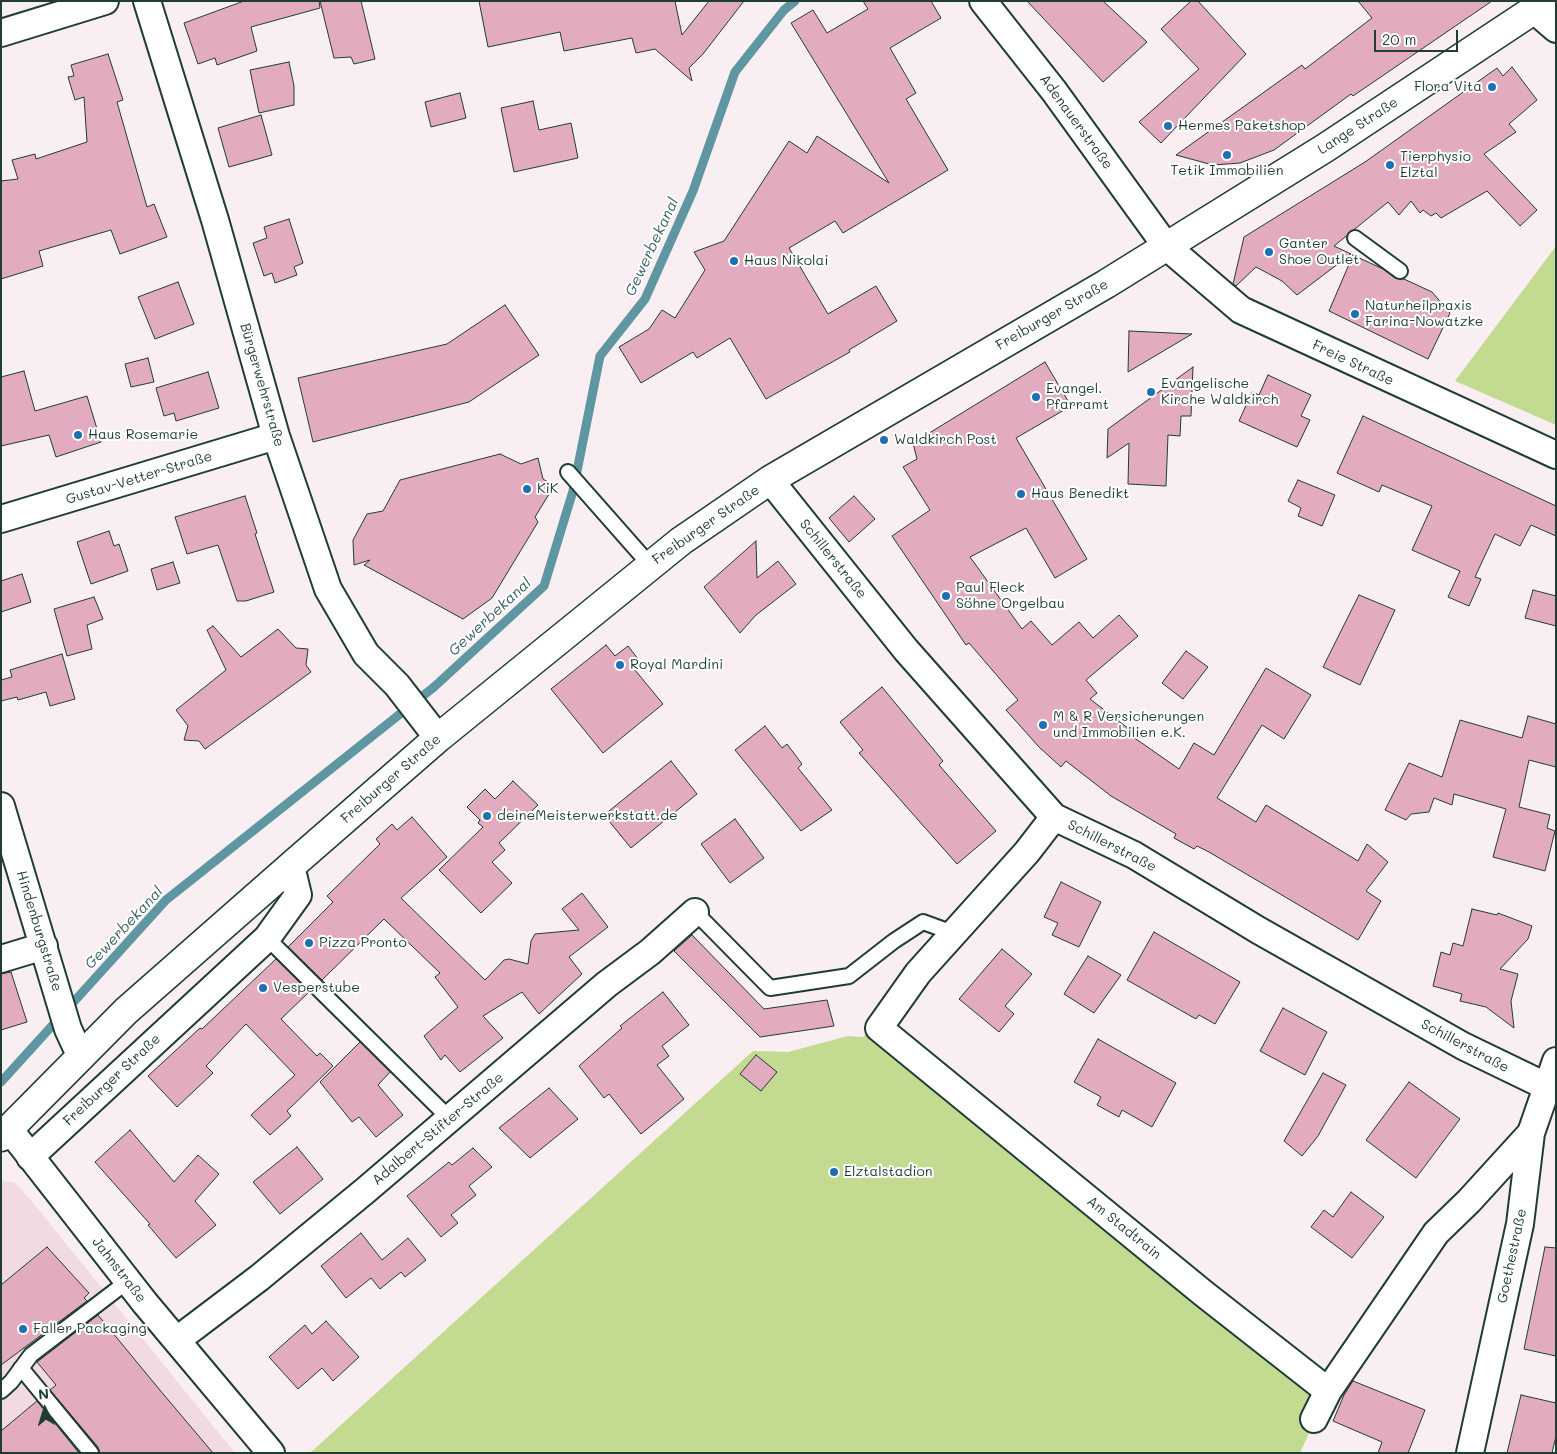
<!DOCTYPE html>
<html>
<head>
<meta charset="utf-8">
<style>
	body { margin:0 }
	#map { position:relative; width:1557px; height:1454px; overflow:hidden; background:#f9eef2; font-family:Mali,sans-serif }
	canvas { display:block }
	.frame { position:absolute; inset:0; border:2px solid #1f3d34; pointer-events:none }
	.north { position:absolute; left:20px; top:1384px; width:50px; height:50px; -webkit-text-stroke:4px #fff; paint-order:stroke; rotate:355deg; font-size:14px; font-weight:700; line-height:20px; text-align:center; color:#1f3d34 }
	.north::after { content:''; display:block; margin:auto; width:18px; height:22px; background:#1f3d34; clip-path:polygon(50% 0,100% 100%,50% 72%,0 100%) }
	.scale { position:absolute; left:1374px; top:30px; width:84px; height:22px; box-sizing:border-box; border:2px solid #1f3d34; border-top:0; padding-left:6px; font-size:15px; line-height:18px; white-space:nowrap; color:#1f3d34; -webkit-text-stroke:4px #fff; paint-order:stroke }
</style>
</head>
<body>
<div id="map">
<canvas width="1557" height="1454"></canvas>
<div class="frame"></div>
<div class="north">N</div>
<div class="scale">20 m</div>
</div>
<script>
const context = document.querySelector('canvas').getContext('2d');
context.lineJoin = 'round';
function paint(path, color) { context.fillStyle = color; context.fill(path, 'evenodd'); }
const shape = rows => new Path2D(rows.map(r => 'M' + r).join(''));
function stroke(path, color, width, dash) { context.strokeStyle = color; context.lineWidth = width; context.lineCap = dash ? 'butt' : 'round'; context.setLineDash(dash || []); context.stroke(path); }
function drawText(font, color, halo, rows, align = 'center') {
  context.font = font + ' Mali,sans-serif'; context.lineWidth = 4; context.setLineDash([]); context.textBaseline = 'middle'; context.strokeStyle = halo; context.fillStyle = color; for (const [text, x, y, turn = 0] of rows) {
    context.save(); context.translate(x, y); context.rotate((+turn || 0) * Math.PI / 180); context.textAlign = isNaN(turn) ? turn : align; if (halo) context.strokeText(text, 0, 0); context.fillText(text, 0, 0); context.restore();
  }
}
const built = shape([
	[1,1181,14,1182,30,1199,235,1453,1,1453]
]);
const green = shape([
	[1556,246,1556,425,1455,381],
	[866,1034,1328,1391,1300,1453,310,1453,753,1051,788,1052,848,1036,863,1037]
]);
const stream = shape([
	[1,1082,166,900,434,687,544,586,573,491,600,356,645,299,693,191,735,72,784,10,795,1]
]);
const building = shape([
	[244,1,319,1,320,8,251,27,257,51,217,65,215,58,198,64,184,23,244,1],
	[320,1,361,1,375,59,354,64,351,57,334,58,320,1],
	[479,1,675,1,682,35,709,1,744,1,703,54,689,68,692,81,655,49,636,53,632,38,564,51,560,32,488,47,479,1],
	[863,1,931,1,941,18,890,48,916,93,906,99,948,170,843,233,835,221,789,248,828,314,876,286,897,321,849,350,850,352,766,399,730,338,697,358,693,352,641,383,619,347,649,329,662,310,675,318,705,270,694,252,724,241,789,141,807,153,817,136,889,183,791,23,813,10,827,33,868,9,863,1],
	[1027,1,1103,1,1147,42,1103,82,1027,1],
	[1191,1,1198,1,1246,54,1161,143,1139,122,1199,69,1161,29,1191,1],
	[1358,1,1492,1,1353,96,1351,94,1274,150,1240,163,1213,165,1176,155,1302,65,1305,69,1372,18,1358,1],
	[108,54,123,100,117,102,147,207,154,204,167,237,120,254,111,230,39,251,43,266,1,279,1,181,18,179,12,160,35,154,36,159,87,142,84,97,75,100,68,77,74,76,71,65,108,54],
	[289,62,294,86,294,105,259,113,250,70,289,62],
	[1512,67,1537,100,1509,124,1516,132,1484,154,1537,210,1520,226,1487,191,1441,218,1436,213,1431,216,1423,210,1420,213,1411,201,1399,215,1388,202,1334,246,1351,254,1297,295,1282,281,1256,267,1236,286,1233,284,1244,237,1365,162,1497,68,1503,76,1512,67],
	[460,93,466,118,431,127,425,102,460,93],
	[533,101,539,130,571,123,578,158,514,172,501,108,533,101],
	[261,115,272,155,229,167,218,128,261,115],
	[289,219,303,263,294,267,297,275,275,283,272,273,264,276,253,243,267,238,264,227,289,219],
	[1353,255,1383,269,1395,278,1404,279,1432,292,1450,313,1428,359,1329,311,1353,255],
	[178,282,194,324,155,339,138,297,178,282],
	[505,305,539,355,469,402,313,442,298,378,447,344,505,305],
	[1129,331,1192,334,1128,372,1129,331],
	[148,358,154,382,131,387,125,364,148,358],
	[1045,362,1071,406,1016,438,1087,559,1055,578,1026,528,970,557,1022,629,1031,621,1052,645,1079,622,1093,638,1119,615,1138,636,1086,680,1097,693,1090,699,1129,729,1126,732,1179,769,1194,743,1214,755,1266,668,1311,695,1284,739,1262,725,1217,798,1256,822,1266,805,1358,861,1367,844,1388,862,1366,891,1381,901,1358,940,1209,852,1197,846,1194,849,1174,838,1176,834,1111,796,1066,761,1061,767,1039,747,1006,710,1018,700,969,643,966,645,892,536,930,510,903,467,917,459,913,443,1045,362],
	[1193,367,1191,416,1181,416,1180,436,1168,435,1166,486,1128,484,1129,443,1107,458,1108,429,1193,367],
	[24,371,35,411,87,396,101,442,56,457,49,435,1,446,1,377,24,371],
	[208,372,219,408,176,421,174,413,164,416,156,388,208,372],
	[1268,375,1311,395,1301,416,1310,420,1297,447,1239,421,1252,392,1259,395,1268,375],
	[1363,416,1556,506,1556,536,1531,525,1520,546,1495,534,1475,577,1481,579,1469,606,1448,597,1460,571,1412,550,1432,506,1382,485,1379,492,1337,473,1363,416],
	[500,454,521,464,538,458,543,479,554,486,535,517,538,522,492,598,463,619,364,565,370,560,354,565,353,540,367,514,383,511,400,480,500,454],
	[1298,480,1335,495,1322,526,1298,516,1301,508,1288,501,1298,480],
	[245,496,257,533,255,534,274,592,246,601,237,601,218,545,187,554,175,517,245,496],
	[854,496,875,519,849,542,829,518,854,496],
	[109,531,114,546,119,544,128,571,91,584,77,542,109,531],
	[756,541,757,578,778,561,796,584,756,615,740,633,704,587,756,541],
	[173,562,180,583,157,590,151,569,173,562],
	[22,574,31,602,1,612,1,581,22,574],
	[1533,590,1556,596,1556,626,1525,618,1533,590],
	[1359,595,1395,610,1360,685,1323,667,1359,595],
	[94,597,103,619,87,625,92,649,67,656,54,609,94,597],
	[213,626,241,657,278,629,296,648,308,649,306,665,311,672,205,749,199,741,184,740,188,726,176,710,226,670,207,630,213,626],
	[606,645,615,656,628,646,642,664,635,670,663,704,603,753,551,689,606,645],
	[1186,651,1208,667,1183,699,1162,683,1186,651],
	[62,654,75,699,50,706,46,692,18,700,17,697,1,701,1,680,12,677,10,670,62,654],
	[882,687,943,761,939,765,996,831,957,864,859,753,863,750,840,722,882,687],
	[1528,716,1556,724,1556,767,1529,760,1519,807,1550,815,1547,828,1555,831,1545,871,1493,857,1506,809,1454,794,1452,805,1434,798,1429,812,1411,814,1406,820,1385,810,1409,763,1442,777,1460,720,1522,738,1528,716],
	[765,726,782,748,787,744,802,764,798,768,832,810,801,831,735,750,765,726],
	[671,761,697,794,631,848,604,815,671,761],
	[513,781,538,805,499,843,505,850,492,862,512,883,481,913,439,870,483,827,478,823,480,820,467,807,485,789,495,799,513,781],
	[412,817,447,857,401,898,485,980,504,960,509,959,528,964,531,941,535,934,579,930,562,909,582,893,608,927,569,957,582,974,539,1014,522,992,483,1016,503,1038,460,1072,445,1055,441,1060,424,1036,458,1007,435,977,440,973,384,919,322,980,288,947,333,902,327,896,380,844,376,839,392,824,397,830,412,817],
	[735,819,764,858,730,883,701,844,735,819],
	[1061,882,1101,902,1079,947,1052,935,1058,923,1044,917,1061,882],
	[1472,909,1497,915,1498,913,1532,926,1528,939,1500,969,1518,974,1511,1001,1514,1028,1486,1007,1460,1001,1462,994,1433,986,1441,952,1450,955,1453,943,1463,946,1472,909],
	[1154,932,1240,982,1215,1024,1199,1015,1196,1019,1127,980,1154,932],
	[692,935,764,1009,827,1000,834,1026,760,1037,674,951,692,935],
	[1002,949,1032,974,1005,1006,1014,1014,999,1032,959,999,1002,949],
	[1088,956,1121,975,1094,1013,1064,994,1088,956],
	[276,959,309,992,281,1019,317,1056,320,1053,333,1066,287,1111,291,1116,270,1135,251,1115,295,1075,246,1024,206,1066,213,1073,177,1107,148,1076,200,1028,202,1029,276,959],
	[11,972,27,1022,1,1030,1,974,11,972],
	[663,992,689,1025,662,1046,669,1056,657,1065,684,1099,641,1134,609,1094,604,1098,579,1066,622,1028,620,1026,663,992],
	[1283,1008,1327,1032,1305,1075,1260,1051,1283,1008],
	[1098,1039,1176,1083,1152,1127,1122,1110,1119,1117,1097,1105,1101,1097,1074,1082,1098,1039],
	[360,1042,390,1072,378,1085,403,1115,376,1137,359,1117,352,1122,320,1082,360,1042],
	[756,1055,777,1072,761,1091,740,1074,756,1055],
	[1323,1073,1346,1085,1318,1136,1302,1156,1284,1141,1323,1073],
	[1409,1082,1460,1119,1416,1178,1366,1140,1409,1082],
	[549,1088,578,1119,530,1158,499,1128,549,1088],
	[130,1130,174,1182,198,1155,219,1174,195,1201,216,1225,176,1258,148,1225,150,1224,95,1162,130,1130],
	[297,1147,323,1179,280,1214,253,1182,297,1147],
	[473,1148,492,1167,469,1186,476,1195,451,1215,458,1223,441,1237,407,1196,449,1162,452,1165,473,1148],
	[1351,1192,1384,1217,1352,1258,1311,1227,1324,1210,1333,1217,1351,1192],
	[361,1233,382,1260,408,1238,426,1260,405,1277,401,1272,380,1289,371,1278,346,1298,321,1266,361,1233],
	[47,1247,89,1293,84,1298,87,1301,1,1365,1,1285,47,1247],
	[1545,1247,1556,1248,1556,1356,1524,1349,1545,1247],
	[98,1315,159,1389,213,1453,100,1453,98,1447,50,1390,56,1385,37,1362,98,1315],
	[326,1321,359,1357,333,1381,322,1368,298,1389,269,1357,305,1325,312,1334,326,1321],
	[1353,1381,1425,1410,1408,1453,1378,1453,1382,1442,1333,1421,1344,1395,1353,1381],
	[1521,1395,1556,1403,1556,1436,1552,1453,1507,1453,1521,1395],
	[37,1401,79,1453,1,1453,1,1431,37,1401]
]);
const service = shape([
	[1355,238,1400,271],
	[568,472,650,565],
	[695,912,770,988,849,976,894,941,923,922,953,933],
	[267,938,450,1119],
	[21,1368,91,1453],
	[1,1391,11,1382,31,1355,128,1281]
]);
const minor = shape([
	[147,1,215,220,276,436,328,589,366,654,397,685,438,738],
	[983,1,1054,91,1166,246,1241,310,1556,455],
	[1534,10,1556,29],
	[1,33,105,1],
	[770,480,906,650,1054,817,1134,855,1258,930,1463,1046,1556,1091],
	[1,519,276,436],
	[1,806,68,1029,80,1055],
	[1054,817,1027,852,918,973,879,1028,1203,1293,1328,1391,1436,1233,1469,1201,1531,1133],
	[1,959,44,946],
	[9,1129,145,1303,271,1453],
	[30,1157,267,938,298,895,291,866],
	[177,1340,259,1278,366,1190,607,984,650,952,695,912],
	[1314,1419,1328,1391],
	[1470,1453,1520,1224,1531,1133,1556,1061]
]);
const tertiary = shape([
	[1,1137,126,1011,291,866,438,738,681,541,770,480,1106,284,1325,148,1547,1]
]);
const markers = [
	[1492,87,5,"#1f6fb2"],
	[1168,126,5,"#1f6fb2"],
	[1227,155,5,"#1f6fb2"],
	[1390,165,5,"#1f6fb2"],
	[1269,252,5,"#1f6fb2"],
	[734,261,5,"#1f6fb2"],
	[1355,314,5,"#1f6fb2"],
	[1151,392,5,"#1f6fb2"],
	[1036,397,5,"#1f6fb2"],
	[78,435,5,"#1f6fb2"],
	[884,440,5,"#1f6fb2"],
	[527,489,5,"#1f6fb2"],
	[1021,494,5,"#1f6fb2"],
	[946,596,5,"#1f6fb2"],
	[620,665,5,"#1f6fb2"],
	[1043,725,5,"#1f6fb2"],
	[487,816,5,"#1f6fb2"],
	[309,943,5,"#1f6fb2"],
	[263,988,5,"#1f6fb2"],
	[834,1172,5,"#1f6fb2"],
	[23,1329,5,"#1f6fb2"]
];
const poiNames = [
	["Flora Vita",1482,87,"right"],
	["Hermes Paketshop",1178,126],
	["Tierphysio",1400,157],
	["Elztal",1400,173],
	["Tetik Immobilien",1227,171,"center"],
	["Ganter",1279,244],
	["Shoe Outlet",1279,260],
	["Haus Nikolai",744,261],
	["Naturheilpraxis",1365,306],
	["Farina-Nowatzke",1365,322],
	["Evangelische",1161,384],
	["Kirche Waldkirch",1161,400],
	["Evangel.",1046,389],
	["Pfarramt",1046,405],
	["Haus Rosemarie",88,435],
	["Waldkirch Post",894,440],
	["KiK",537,489],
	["Haus Benedikt",1031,494],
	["Paul Fleck",956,588],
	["Söhne Orgelbau",956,604],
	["Royal Mardini",630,665],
	["M & R Versicherungen",1053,717],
	["und Immobilien e.K.",1053,733],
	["deineMeisterwerkstatt.de",497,816],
	["Pizza Pronto",319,943],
	["Vesperstube",273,988],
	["Elztalstadion",844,1172],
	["Faller Packaging",33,1329]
];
const streetNames = [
	["Adenauerstraße",1076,122,54],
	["Lange Straße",1358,126,-33],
	["Freiburger Straße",1052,315,-30],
	["Freie Straße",1353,363,25],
	["Bürgerwehrstraße",262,385,74],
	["Gustav-Vetter-Straße",139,478,-17],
	["Freiburger Straße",706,525,-35],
	["Schillerstraße",833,559,51],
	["Freiburger Straße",391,779,-41],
	["Schillerstraße",1112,846,27],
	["Hindenburgstraße",39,931,73],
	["Schillerstraße",1465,1046,28],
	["Freiburger Straße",112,1080,-43],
	["Adalbert-Stifter-Straße",438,1129,-40],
	["Am Stadtrain",1124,1228,39],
	["Goethestraße",1512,1256,-78],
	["Jahnstraße",119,1270,52]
];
const waterNames = [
	["Gewerbekanal",652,247,-65],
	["Gewerbekanal",490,617,-43],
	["Gewerbekanal",124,928,-47]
];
paint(built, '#f2dae3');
paint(green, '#c2db91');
stroke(stream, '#5e96a1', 9);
paint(building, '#e3abc0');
stroke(building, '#1f3d34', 1);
stroke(service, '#1f3d34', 18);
stroke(minor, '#1f3d34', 30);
stroke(tertiary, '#1f3d34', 31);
stroke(service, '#fff', 14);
stroke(minor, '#fff', 26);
stroke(tertiary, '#fff', 28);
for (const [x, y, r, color] of markers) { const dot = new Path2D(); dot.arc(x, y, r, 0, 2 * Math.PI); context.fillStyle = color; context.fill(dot); stroke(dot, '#fff', 2); }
drawText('14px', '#1f3d34', '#fff', poiNames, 'left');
drawText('14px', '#1f3d34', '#fff', streetNames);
drawText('italic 15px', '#396261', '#fff', waterNames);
</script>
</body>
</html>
